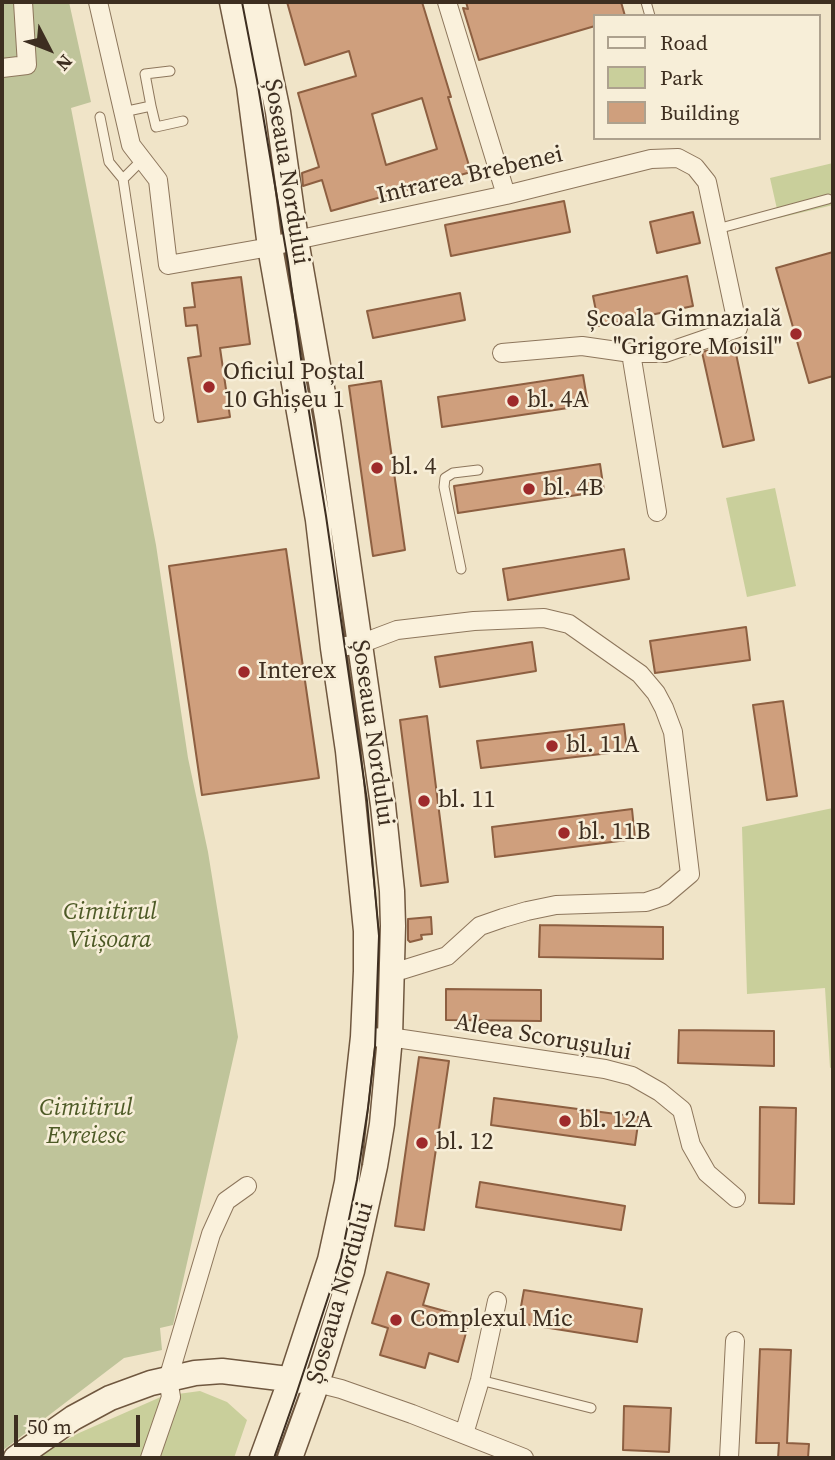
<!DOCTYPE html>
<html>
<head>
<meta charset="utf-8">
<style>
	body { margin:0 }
	#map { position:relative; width:835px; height:1460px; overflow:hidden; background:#f0e4c8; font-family:"Source Serif 4",serif }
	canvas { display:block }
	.frame { position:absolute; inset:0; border:4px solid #3d2e20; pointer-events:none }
	.legend { position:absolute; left:593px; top:14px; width:228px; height:126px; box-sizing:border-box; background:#f7eed8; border:2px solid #ada18e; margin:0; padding:9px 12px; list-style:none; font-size:21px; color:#3d2e20 }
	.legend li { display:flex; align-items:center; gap:14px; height:35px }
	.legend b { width:35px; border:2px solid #ada18e }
	.north { position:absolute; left:14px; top:14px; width:70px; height:70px; -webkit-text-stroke:5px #f7eed8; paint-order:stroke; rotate:132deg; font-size:19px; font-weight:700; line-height:28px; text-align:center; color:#3d2e20 }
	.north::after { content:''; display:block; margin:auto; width:24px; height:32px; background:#3d2e20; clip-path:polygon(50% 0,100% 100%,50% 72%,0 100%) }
	.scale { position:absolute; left:14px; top:1415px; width:126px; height:32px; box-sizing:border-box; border:4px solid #3d2e20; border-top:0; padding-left:9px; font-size:21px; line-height:24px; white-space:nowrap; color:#3d2e20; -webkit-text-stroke:5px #f7eed8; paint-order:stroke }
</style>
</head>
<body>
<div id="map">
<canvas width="835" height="1460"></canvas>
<div class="frame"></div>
<ul class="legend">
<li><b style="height:9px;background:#faf1dc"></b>Road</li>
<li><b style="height:19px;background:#c9cf9b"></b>Park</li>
<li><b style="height:19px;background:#cf9f7d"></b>Building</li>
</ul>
<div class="north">N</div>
<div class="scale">50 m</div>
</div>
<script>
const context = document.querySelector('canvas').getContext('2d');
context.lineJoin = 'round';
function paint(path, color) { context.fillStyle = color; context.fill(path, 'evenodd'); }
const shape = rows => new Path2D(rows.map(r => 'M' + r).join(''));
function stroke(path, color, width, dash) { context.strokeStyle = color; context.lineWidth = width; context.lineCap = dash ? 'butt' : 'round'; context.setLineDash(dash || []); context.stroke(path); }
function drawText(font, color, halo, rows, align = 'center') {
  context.font = font + ' "Source Serif 4",serif'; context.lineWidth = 5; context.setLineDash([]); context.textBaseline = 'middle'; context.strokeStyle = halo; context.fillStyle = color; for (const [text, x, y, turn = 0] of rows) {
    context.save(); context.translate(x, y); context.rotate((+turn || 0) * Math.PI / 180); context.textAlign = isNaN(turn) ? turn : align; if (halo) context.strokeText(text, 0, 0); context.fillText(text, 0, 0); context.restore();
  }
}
const green = shape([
	[833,163,833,205,779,218,770,178],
	[775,488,796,586,747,597,726,498],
	[833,808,833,1067,830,1068,825,988,747,994,742,827],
	[200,1391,227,1402,247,1420,234,1458,37,1458,41,1454,79,1433,163,1396]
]);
const cemetery = shape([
	[2,2,69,2,91,102,71,108,156,545,188,758,208,852,238,1037,173,1325,160,1328,162,1350,124,1358,2,1451]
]);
const building = shape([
	[287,2,422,2,451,97,448,97,471,172,331,211,322,180,303,186,302,173,319,167,298,93,356,76,349,51,305,65,287,2],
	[422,98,437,149,386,165,372,114,422,98],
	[466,2,621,2,625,16,595,16,595,26,479,60,463,8,468,9,466,2],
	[564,201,570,232,451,256,445,225,564,201],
	[693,212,700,243,657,253,650,222,693,212],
	[833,252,833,376,809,383,776,268,833,252],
	[687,276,693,306,599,326,593,296,687,276],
	[241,277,250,344,220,348,230,417,198,422,188,358,201,356,197,325,186,326,184,308,195,307,192,283,241,277],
	[460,293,465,320,373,338,367,311,460,293],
	[734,344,754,440,723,447,702,352,734,344],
	[583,375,588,405,442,427,438,397,583,375],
	[381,381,405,550,373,556,349,386,381,381],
	[600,464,604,491,458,513,454,486,600,464],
	[286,549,319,778,202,795,169,566,286,549],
	[624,549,629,579,508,600,503,569,624,549],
	[746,627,750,660,655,673,650,641,746,627],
	[532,642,536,671,440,687,435,657,532,642],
	[783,701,797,796,767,800,753,705,783,701],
	[427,716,448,882,421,886,400,720,427,716],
	[624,724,627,751,481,768,477,741,624,724],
	[632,809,635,839,495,857,492,827,632,809],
	[431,917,432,934,421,935,422,939,410,942,408,940,408,919,431,917],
	[540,925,663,927,663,959,539,957,540,925],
	[446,989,541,990,541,1021,446,1020,446,989],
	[679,1030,774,1031,774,1066,678,1063,679,1030],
	[419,1057,449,1061,424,1230,395,1226,419,1057],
	[494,1098,639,1117,635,1145,491,1125,494,1098],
	[760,1107,796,1108,794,1204,759,1203,760,1107],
	[480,1182,625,1206,621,1230,476,1207,480,1182],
	[387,1272,429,1284,423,1305,470,1318,458,1362,429,1353,425,1368,380,1355,388,1328,372,1323,387,1272],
	[524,1290,642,1309,637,1342,518,1323,524,1290],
	[760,1349,791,1350,787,1443,809,1444,808,1458,778,1458,779,1443,756,1443,760,1349],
	[624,1406,671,1408,669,1452,623,1450,624,1406]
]);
const lane = shape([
	[646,2,650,16],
	[151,106,156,127,183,121],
	[123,112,151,106,145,74,170,71],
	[100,117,109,162,123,179],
	[142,160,123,179,159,418],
	[717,229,828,199],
	[461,569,444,487,445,478,453,473,478,470],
	[480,1380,591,1408]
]);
const street = shape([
	[98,2,131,145,158,180,168,265,270,247,296,240,506,195,651,159,678,158,695,167,707,182,738,328,665,353,631,353],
	[447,2,506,195],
	[2,68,27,65,23,2],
	[502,353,582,346,631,353,657,512],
	[333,648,360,644,397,630,474,621,544,618,569,624,640,674,656,693,664,708,673,732,690,874,664,896,646,902,556,905,527,911,503,918,480,926,447,956,402,970,393,970],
	[363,1037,396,1038,605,1069,632,1076,660,1092,682,1110,691,1145,707,1173,736,1198],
	[317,1383,341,1389,412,1414,524,1458],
	[464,1434,480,1380,497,1301],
	[150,1458,171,1397,168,1379,211,1234,226,1201,247,1186],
	[729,1458,735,1341]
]);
const secondary = shape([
	[232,2,249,86,270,247,318,520,333,648,348,751,366,931,366,971,363,1037,347,1182,330,1260,291,1379,262,1458],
	[255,2,278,112,296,240,328,422,383,805,392,891,393,926,390,1037,382,1124,375,1166,352,1271,317,1383,290,1458],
	[16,1458,73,1418,110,1398,151,1383,195,1373,222,1371,304,1381]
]);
const tram = shape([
	[242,2,257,80,288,262,304,381,326,516,367,801,379,936,375,1047,368,1108,357,1180,341,1258,295,1398,274,1458]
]);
const markers = [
	[796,334,7,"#9e2a2b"],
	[209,387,7,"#9e2a2b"],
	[513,401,7,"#9e2a2b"],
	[377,468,7,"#9e2a2b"],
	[529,489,7,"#9e2a2b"],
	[244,672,7,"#9e2a2b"],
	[552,746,7,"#9e2a2b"],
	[424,801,7,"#9e2a2b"],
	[564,833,7,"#9e2a2b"],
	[565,1121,7,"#9e2a2b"],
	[422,1143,7,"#9e2a2b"],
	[396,1320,7,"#9e2a2b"]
];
const streetNames = [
	["Șoseaua Nordului",286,172,81],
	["Intrarea Brebenei",470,176,-13],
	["Șoseaua Nordului",372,733,82],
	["Aleea Scorușului",543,1038,10],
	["Șoseaua Nordului",341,1293,-74]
];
const poiNames = [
	["Școala Gimnazială",782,320,"right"],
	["\"Grigore Moisil\"",782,348,"right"],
	["Oficiul Poștal",223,373],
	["10 Ghișeu 1",223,401],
	["bl. 4A",527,401],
	["bl. 4",391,468],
	["bl. 4B",543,489],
	["Interex",258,672],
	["bl. 11A",566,746],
	["bl. 11",438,801],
	["bl. 11B",578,833],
	["bl. 12A",579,1121],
	["bl. 12",436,1143],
	["Complexul Mic",410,1320]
];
const parkNames = [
	["Cimitirul",110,913],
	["Viișoara",110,941],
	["Cimitirul",86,1109],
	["Evreiesc",86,1137]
];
paint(green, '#c9cf9b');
paint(cemetery, '#bfc49a');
paint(building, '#cf9f7d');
stroke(building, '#8d5f41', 2);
stroke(lane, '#8d765c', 11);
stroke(street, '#8d765c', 20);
stroke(secondary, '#6f573f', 27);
stroke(lane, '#faf1dc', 9);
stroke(street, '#faf1dc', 18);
stroke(secondary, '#faf1dc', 24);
stroke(tram, '#3d2e20', 2);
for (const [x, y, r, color] of markers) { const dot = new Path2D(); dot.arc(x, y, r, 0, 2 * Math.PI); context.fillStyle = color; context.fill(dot); stroke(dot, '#f7eed8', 2.5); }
drawText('24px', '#3d2e20', '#f7eed8', streetNames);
drawText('24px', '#3d2e20', '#f7eed8', poiNames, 'left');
drawText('italic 24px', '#4d5a26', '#f7eed8', parkNames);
</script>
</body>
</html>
